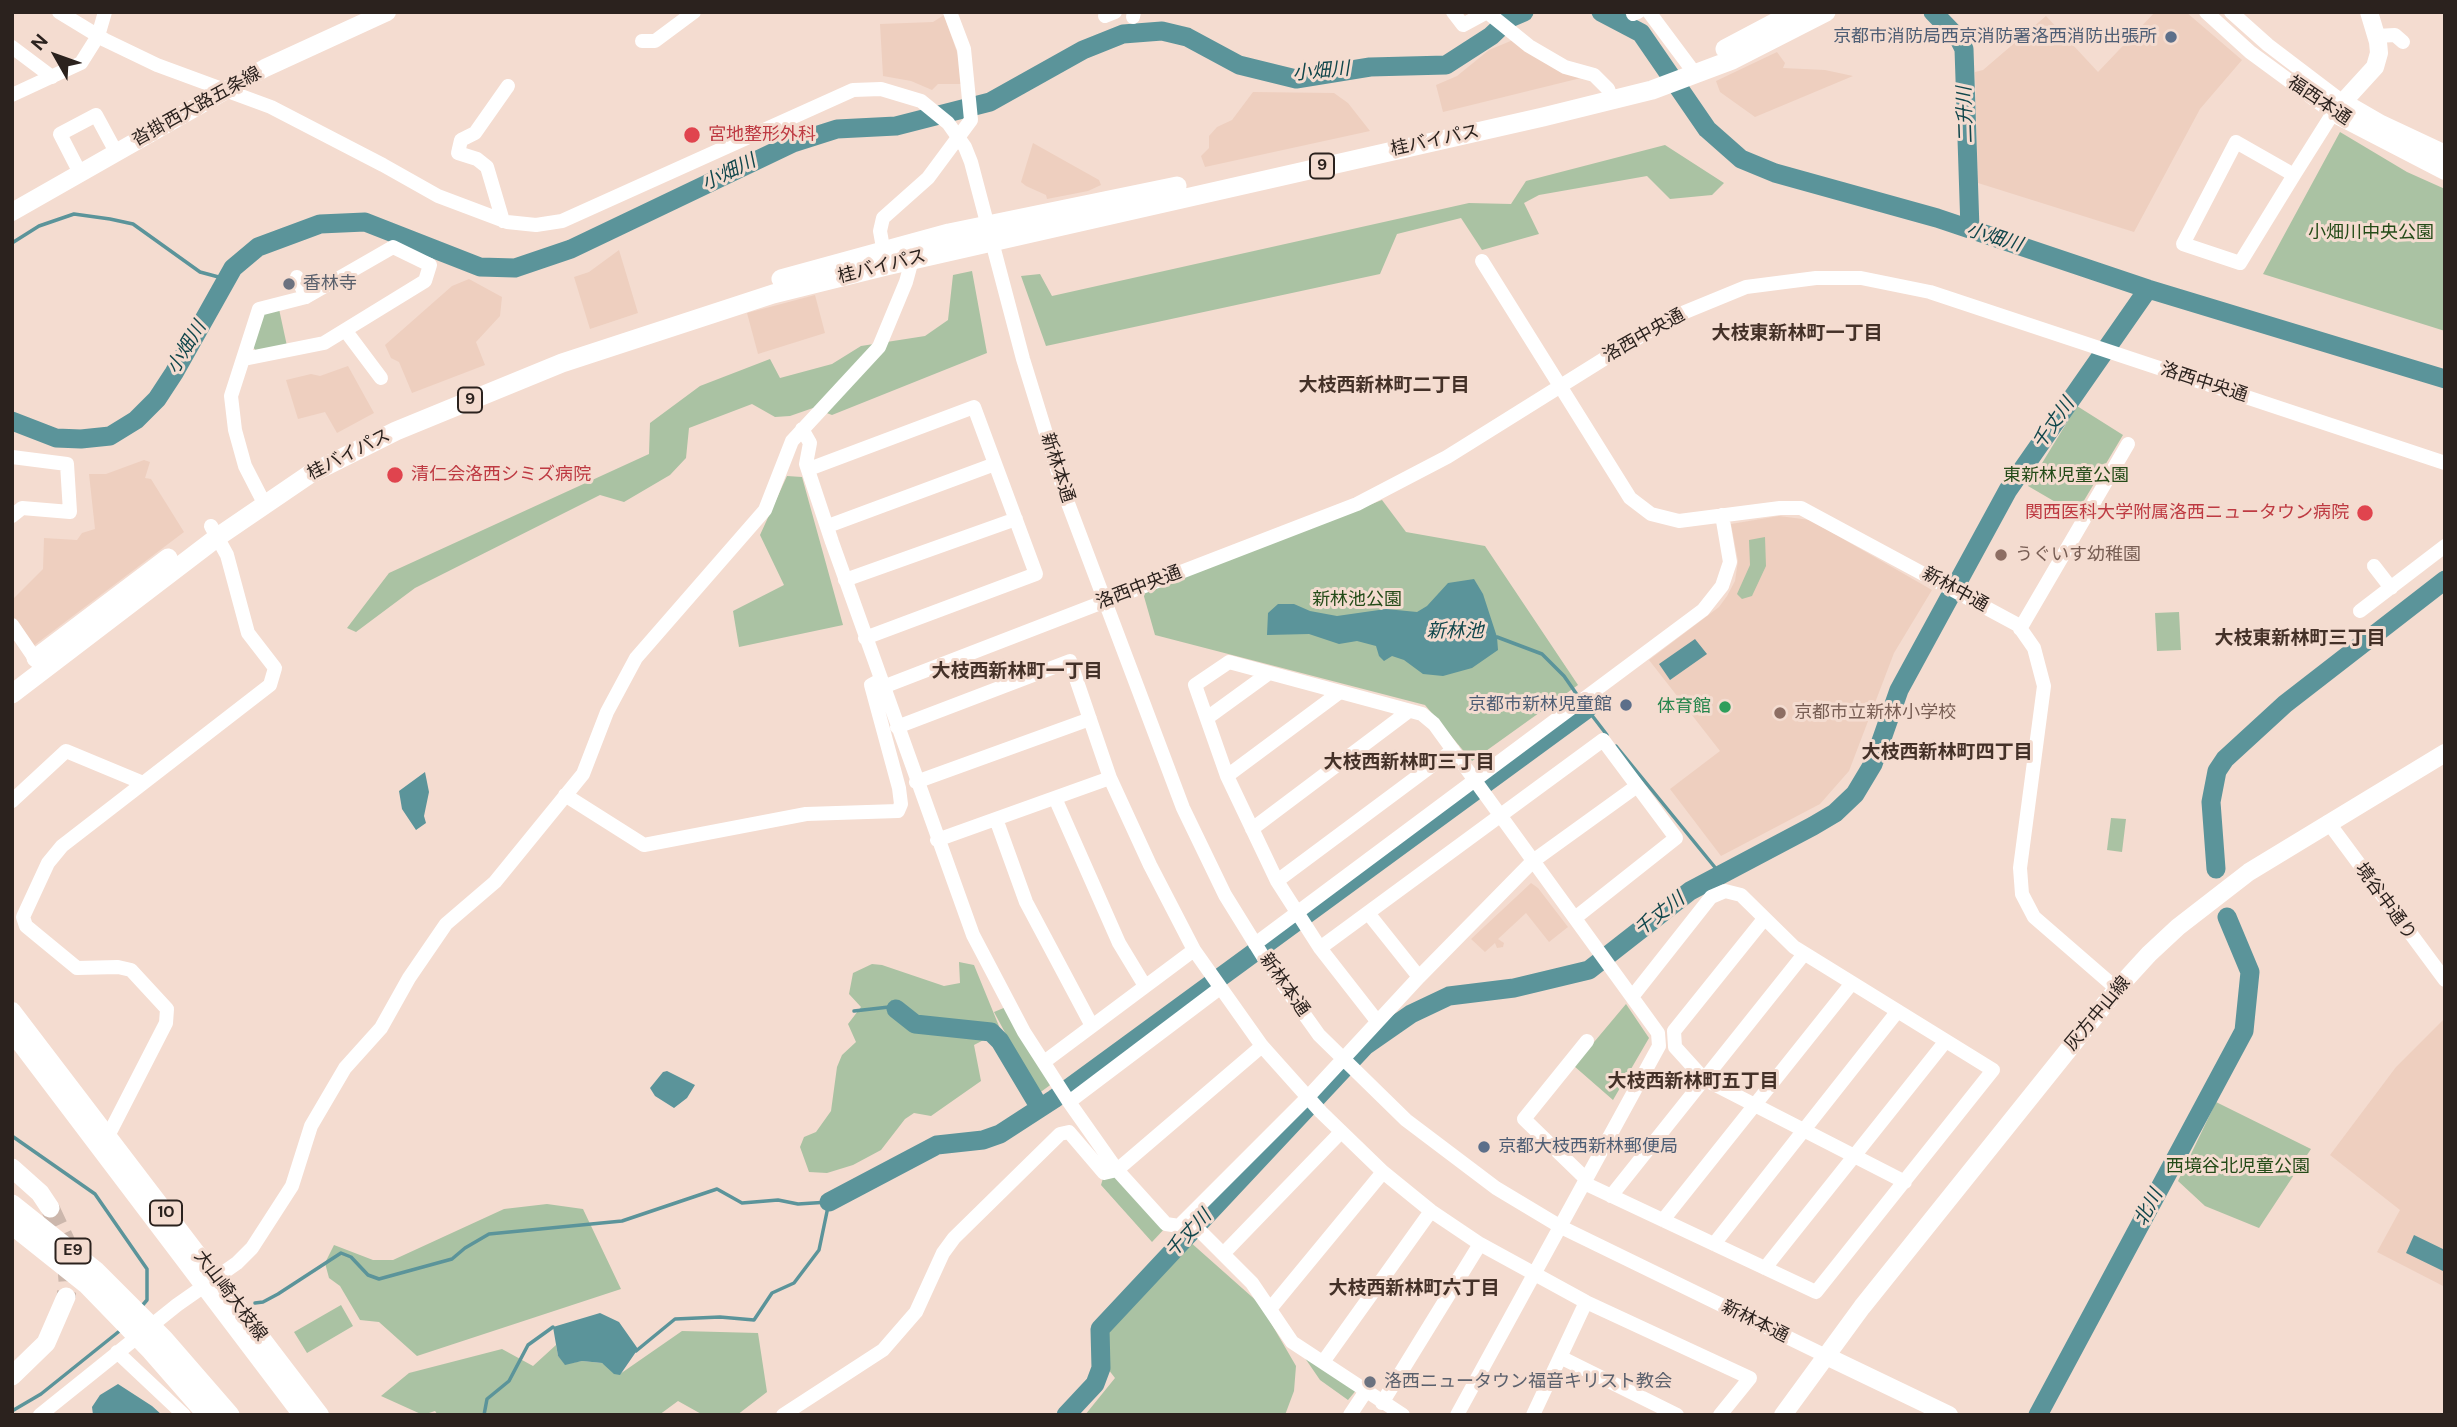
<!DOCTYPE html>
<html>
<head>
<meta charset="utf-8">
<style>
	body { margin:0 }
	#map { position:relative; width:2457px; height:1427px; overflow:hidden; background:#f4dcd0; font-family:"DM Sans",sans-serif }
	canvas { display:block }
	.frame { position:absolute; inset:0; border:14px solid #2b221e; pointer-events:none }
	.north { position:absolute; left:21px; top:21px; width:70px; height:70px; -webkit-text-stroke:5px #f4dcd0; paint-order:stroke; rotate:310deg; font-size:19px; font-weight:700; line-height:28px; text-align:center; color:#2b221e }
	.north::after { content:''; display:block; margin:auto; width:24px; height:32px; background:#2b221e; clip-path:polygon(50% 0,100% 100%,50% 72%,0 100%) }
</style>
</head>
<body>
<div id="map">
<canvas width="2457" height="1427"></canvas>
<div class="frame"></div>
<div class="north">N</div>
</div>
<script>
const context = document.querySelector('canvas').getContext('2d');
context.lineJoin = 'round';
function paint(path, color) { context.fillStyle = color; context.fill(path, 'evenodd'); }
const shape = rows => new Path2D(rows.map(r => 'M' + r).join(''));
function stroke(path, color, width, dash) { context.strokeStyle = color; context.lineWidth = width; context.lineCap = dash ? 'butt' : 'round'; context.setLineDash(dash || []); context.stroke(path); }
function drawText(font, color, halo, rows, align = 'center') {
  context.font = font + ' "DM Sans","Noto Sans JP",sans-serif'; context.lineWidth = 6; context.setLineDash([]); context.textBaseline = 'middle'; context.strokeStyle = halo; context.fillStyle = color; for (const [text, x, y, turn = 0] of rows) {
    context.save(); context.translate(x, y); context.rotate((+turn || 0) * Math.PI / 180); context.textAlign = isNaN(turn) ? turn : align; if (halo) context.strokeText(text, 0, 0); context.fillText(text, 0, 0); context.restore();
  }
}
const built = shape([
	[2155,12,2186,12,2242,60,2200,109,2134,232,1978,183,1975,72,1983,70,2046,16,2098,72],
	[944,15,959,58,961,84,938,84,932,90,911,81,883,76,880,24,933,22],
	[1513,40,1589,76,1443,112,1436,85,1457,76,1489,50],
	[1777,52,1785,63,1783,68,1825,70,1853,76,1755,117,1720,92,1716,81],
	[1253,92,1334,93,1348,103,1370,131,1205,167,1201,156,1209,148,1209,136,1217,127,1232,120],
	[1033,143,1099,180,1101,185,1088,191,1047,199,1046,195,1026,186,1021,182],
	[619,250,638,313,590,329,574,277,589,272],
	[469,279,502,297,500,316,476,342,485,365,412,393,399,362,391,358,385,345,452,286],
	[815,295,825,333,758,354,747,313],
	[348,366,374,413,337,433,325,412,298,419,286,380,311,374,320,376],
	[144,460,150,462,145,478,151,479,184,532,32,647,12,618,12,600,43,569,44,538,77,540,82,533,95,529,89,474,106,474],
	[1779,516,1810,520,1932,590,1894,653,1849,771,1820,804,1721,856,1670,789,1720,751,1649,660,1719,607,1727,596,1735,581,1738,561,1731,524],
	[1531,883,1538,888,1568,927,1549,942,1526,913,1498,939,1504,943,1503,947,1497,948,1495,943,1485,952,1471,939],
	[2445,1018,2445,1287,2377,1252,2400,1210,2330,1155,2396,1067]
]);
const green = shape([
	[2340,132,2407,172,2445,189,2445,331,2263,274],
	[1665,145,1724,183,1712,195,1670,199,1647,176,1539,195,1524,203,1539,234,1482,250,1461,218,1397,234,1380,274,1046,346,1021,276,1040,274,1052,296,1469,203,1511,204,1526,181],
	[972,271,987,353,832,415,813,408,790,416,775,417,752,404,689,428,686,458,670,475,624,502,600,495,415,588,356,632,347,628,389,573,649,454,650,423,700,386,770,359,780,378,832,364,861,346,925,336,948,320,953,275],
	[279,309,287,346,258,353,252,346,259,320,266,312],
	[2077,406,2123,435,2076,514,2028,486],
	[787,476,802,477,843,625,739,647,733,611,784,585,760,535],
	[1382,500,1406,532,1485,546,1578,685,1472,761,1425,705,1155,635,1143,593],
	[1765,537,1766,566,1752,596,1742,599,1737,594,1750,565,1749,540],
	[2179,612,2181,650,2157,651,2155,613],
	[2111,818,2126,819,2122,852,2107,850],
	[959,962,974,965,1001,1031,974,1045,981,1081,931,1116,914,1113,905,1119,881,1150,853,1165,827,1173,809,1172,800,1147,804,1137,816,1132,831,1111,837,1067,842,1055,856,1042,848,1024,861,1007,849,994,853,973,872,964,882,965,944,986,960,983],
	[1626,1004,1649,1038,1613,1100,1574,1066],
	[1006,1007,1053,1083,1038,1094,994,1012],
	[2216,1102,2311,1149,2259,1228,2205,1206,2178,1181],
	[1116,1172,1167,1226,1152,1242,1101,1185,1104,1175],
	[547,1204,583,1209,621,1289,417,1356,379,1322,360,1320,340,1286,329,1278,325,1263,334,1245,373,1260,393,1260,504,1209],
	[1189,1241,1260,1304,1296,1366,1294,1391,1285,1415,1085,1415,1115,1378,1108,1369,1107,1329],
	[341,1305,353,1326,307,1353,294,1332],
	[682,1331,758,1333,767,1392,737,1415,703,1415,678,1401,659,1415,438,1415,435,1411,423,1415,381,1396,409,1373,502,1349,533,1366,556,1345,558,1356,565,1364,582,1361,602,1363,620,1374],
	[1296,1345,1358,1388,1348,1400,1320,1380]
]);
const water = shape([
	[1474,579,1483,594,1497,637,1498,650,1472,668,1443,676,1423,674,1404,660,1392,656,1384,661,1379,656,1376,646,1357,641,1339,644,1309,634,1267,635,1268,613,1278,604,1294,604,1310,611,1337,616,1386,609,1417,612,1427,606,1448,583],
	[1695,639,1707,654,1670,680,1659,664],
	[425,772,429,792,424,816,426,823,416,830,402,809,399,791],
	[667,1071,695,1085,687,1098,674,1108,655,1096,650,1088,663,1072],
	[2414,1235,2445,1250,2443,1271,2406,1253],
	[600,1313,619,1322,638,1349,620,1375,614,1374,602,1363,582,1361,565,1365,558,1356,553,1327],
	[118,1384,152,1406,162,1415,93,1415,92,1407,100,1395]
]);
const stream = shape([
	[12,243,39,226,74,214,110,219,133,224,200,272,226,279],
	[1497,637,1542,654,1564,676,1580,699],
	[1584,705,1607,735],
	[1616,746,1722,876],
	[854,1011,889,1007,896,1009],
	[12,1136,95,1194,147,1269,147,1300,141,1307],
	[255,1303,263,1302,278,1294,341,1253,351,1257,368,1275,379,1279,452,1259,465,1248,489,1234,622,1221,717,1189,742,1203,778,1200,798,1204,829,1202,819,1250,794,1283,772,1293,754,1320,720,1317,675,1319,636,1351],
	[12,1411,41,1394,122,1329],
	[484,1415,487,1399,509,1381,528,1345,553,1327]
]);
const river = shape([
	[1601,12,1641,33,1707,129,1741,159,1775,173,1937,218,2148,289,2445,379],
	[1933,12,1959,39,1964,49,1970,229],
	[12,421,56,438,81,439,110,436,136,420,157,399,174,373,233,268,258,247,320,224,365,222,480,267,515,268,571,249,793,143,837,129,896,126,990,102,1083,50,1123,34,1162,31,1187,37,1239,65,1296,79,1370,67,1446,65,1491,36,1510,18,1524,12],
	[2216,869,2211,802,2217,771,2225,759,2285,704,2445,580],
	[896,1009,915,1024,991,1032,1000,1041,1040,1108],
	[829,1202,937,1145,983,1140,1000,1134,1054,1099,1587,709],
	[1066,1415,1095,1384,1101,1368,1100,1329,1365,1046,1411,1014,1449,996,1514,988,1589,970,1690,891,1813,826,1835,813,1855,794,1873,764,1899,690,2008,490,2148,289],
	[2038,1415,2244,1031,2250,972,2227,917]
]);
const highwayTunnel = shape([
	[50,1208,65,1240,68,1281,66,1297]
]);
const minor = shape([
	[59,12,105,40,157,65,271,107,383,165,438,196,507,222,536,225,562,221,853,90,881,89,921,101,948,123,965,147,971,162,1023,359,1066,498,1183,808,1225,895,1264,958,1319,1035,1406,1120,1496,1188,1561,1227,1826,1356],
	[1453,12,1463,25,1487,12,1529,46,1565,67,1594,75,1608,89,1612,100],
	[1649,12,1696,75],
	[2206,12,2250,52,2333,113,2294,175,2240,263,2183,244,2236,142,2294,175],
	[2231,12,2268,45,2343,102],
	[1633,14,1638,12],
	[1105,16,1115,12],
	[1133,17,1134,12],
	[2376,36,2395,35,2403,42],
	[642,41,655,41,694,12],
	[12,47,52,77],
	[12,95,81,63,98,36,105,12],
	[80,173,60,134,96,115,116,152],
	[503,221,487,167,477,159,458,153,461,140,475,133,508,86],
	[885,259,880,231,883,218,928,178,971,120,964,49,950,12],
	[1482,261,1630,498,1651,514,1679,521,1780,508,1801,508,2018,625,2034,648,2044,686,2020,868,2022,894,2034,917,2117,989],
	[297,277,306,297],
	[345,330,381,378],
	[244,359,324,343,425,281,430,265,393,247,306,297,259,309,231,396,235,430,245,466,264,503],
	[802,429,810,443,806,464,832,542,973,935,1024,1032,1069,1102,1117,1170,1166,1224,1179,1226,1307,1098,1419,977,1533,861,1637,786],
	[12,457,67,464,70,512,22,508,12,516],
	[809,469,974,407,1036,574,865,638],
	[828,526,995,464],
	[2374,566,2391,588],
	[845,580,1016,519],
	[2360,611,2445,546],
	[12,625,40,666],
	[2020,629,2128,444],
	[883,687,1357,504,1447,457,1668,319,1746,287,1816,278,1861,278,1930,292,2445,463],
	[1207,718,1269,673],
	[897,727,1070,661,1110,778,1150,865,1194,950,1262,1046,1321,1112,1383,1172,1431,1211,1480,1244,1586,1302,1750,1378,1720,1415],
	[1227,776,1340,692],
	[916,782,1090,719],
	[565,795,644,845,806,814,898,811,901,804,899,788,871,685,880,680],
	[1055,798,1119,943,1145,986],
	[12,801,66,751,143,783],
	[996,819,1026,902,1092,1026],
	[2328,822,2445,980],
	[1252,829,1409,711],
	[937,840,1110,778],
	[1277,881,1453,750],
	[1368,913,1419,977],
	[1764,919,1674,1031,1675,1047,1704,1079,1905,1182],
	[1255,944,1703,610,1722,586,1730,562,1722,515],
	[1320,948,1603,740,1676,838,1575,918],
	[1377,1021,1320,948,1277,881,1227,776,1195,685,1229,662,1422,714,1434,724,1658,1033,1659,1046,1457,1415],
	[1044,1062,1194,950],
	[1069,1102,1220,988],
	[101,1140,108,1136,166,1023,167,1009,131,970,118,967,77,968,26,926,23,917,48,863,62,846,270,685,275,668,248,633,227,555,211,526],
	[1586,1179,1524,1119,1587,1041],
	[1584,1183,1816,1292,1993,1070,1794,947,1741,895,1725,891,1711,897,1632,997],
	[1611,1196,1804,954],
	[1187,1218,1252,1283,1292,1342,1403,1415],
	[1663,1220,1852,983],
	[1714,1244,1897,1012],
	[1223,1254,1341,1132],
	[1765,1268,1945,1042],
	[1270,1309,1383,1172],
	[117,1352,184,1415],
	[1560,1357,1677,1415],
	[1323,1362,1431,1211],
	[1382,1403,1480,1244],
	[40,1415,177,1305,237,1263,252,1248,292,1186,311,1126,345,1068,381,1028,409,978,446,924,495,882,583,774,607,712,636,658,765,510,792,441,879,347,906,282,912,260],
	[783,1415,883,1350,916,1312,943,1253,954,1238,1060,1134,1069,1132,1104,1173,1117,1170,1262,1046],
	[1350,1415,1366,1391],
	[1533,1415,1586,1302]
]);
const major = shape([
	[2369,12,2378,42,2379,53,2375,67,2333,113,2445,171],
	[2343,102,2381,124,2445,154],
	[12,212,265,68,387,12],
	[12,1011,320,1415],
	[12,1032,302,1415],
	[1826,1356,1949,1415],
	[1783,1415,1862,1307,2117,989,2149,954,2178,927,2249,872,2445,753]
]);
const highway = shape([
	[1725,49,1795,12],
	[781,279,949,233,1177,186],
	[36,658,168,558],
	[12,694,219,536,310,474,396,431,562,363,773,294,886,266,1543,117,1652,90,1732,60,1826,12],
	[12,1168,40,1193,50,1208],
	[12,1204,96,1271,164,1339,230,1415],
	[12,1225,86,1284,151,1351,207,1415],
	[12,1376,46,1343,66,1297]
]);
const markers = [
	[2171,37,7,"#5c6f8a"],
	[692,135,9,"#e0444e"],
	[289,284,7,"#6b7280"],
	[395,475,9,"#e0444e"],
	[2365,513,9,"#e0444e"],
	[2001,555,7,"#8d6e63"],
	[1626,705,7,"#5c6f8a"],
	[1725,707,7,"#2e9e5b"],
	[1780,713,7,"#8d6e63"],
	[1484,1147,7,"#5c6f8a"],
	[1370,1382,7,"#6b7280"]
];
const shields = [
	[1322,166,24],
	[470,400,24],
	[166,1213,32],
	[73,1251,35]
];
const shieldNames = [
	["9",1322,166],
	["9",470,400],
	["10",166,1213],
	["E9",73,1251]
];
const serviceNames = [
	["京都市消防局西京消防署洛西消防出張所",2157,37],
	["京都市新林児童館",1612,705],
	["京都大枝西新林郵便局",1498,1147,"left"]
];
const streetNames = [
	["福西本通",2319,101,34],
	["沓掛西大路五条線",197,107,-29],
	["桂バイパス",1435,141,-12],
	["桂バイパス",882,267,-14],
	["洛西中央通",1644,336,-29],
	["洛西中央通",2204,383,18],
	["桂バイパス",349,455,-27],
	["新林本通",1057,468,72],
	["洛西中央通",1139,588,-21],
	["新林中通",1955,590,29],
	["境谷中通り",2385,902,54],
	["新林本通",1284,985,55],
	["灰方中山線",2098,1014,-50],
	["大山崎大枝線",230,1296,53],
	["新林本通",1755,1322,26]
];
const healthNames = [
	["宮地整形外科",708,135],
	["清仁会洛西シミズ病院",411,475],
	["関西医科大学附属洛西ニュータウン病院",2349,513,"right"]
];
const parkNames = [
	["小畑川中央公園",2371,233],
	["東新林児童公園",2066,476],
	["新林池公園",1357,600],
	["西境谷北児童公園",2238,1167]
];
const worshipNames = [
	["香林寺",303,284],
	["洛西ニュータウン福音キリスト教会",1384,1382]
];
const educationNames = [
	["うぐいす幼稚園",2015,555],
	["京都市立新林小学校",1794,713]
];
const leisureNames = [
	["体育館",1711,707]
];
const waterNames = [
	["小畑川",1321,72,-5],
	["二升川",1966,115,-92],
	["小畑川",729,173,-26],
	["小畑川",1994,238,17],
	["小畑川",187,348,-59],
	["千丈川",2054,424,-55],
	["新林池",1455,632],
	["千丈川",1660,915,-38],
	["北川",2149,1208,-62],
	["千丈川",1189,1234,-47]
];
const neighbourhoodNames = [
	["大枝東新林町一丁目",1797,334],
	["大枝西新林町二丁目",1384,386],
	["大枝東新林町三丁目",2300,639],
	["大枝西新林町一丁目",1017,672],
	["大枝西新林町四丁目",1947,753],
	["大枝西新林町三丁目",1409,763],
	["大枝西新林町五丁目",1693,1082],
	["大枝西新林町六丁目",1414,1289]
];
paint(built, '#eecfbf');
paint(green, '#aac2a3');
paint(water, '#5b949a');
stroke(stream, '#5b949a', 3.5);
stroke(river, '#5b949a', 19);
stroke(highwayTunnel, '#ccb7ac', 19, [19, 10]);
stroke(minor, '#fff', 14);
stroke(major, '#fff', 18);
stroke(highway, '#fff', 19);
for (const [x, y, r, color] of markers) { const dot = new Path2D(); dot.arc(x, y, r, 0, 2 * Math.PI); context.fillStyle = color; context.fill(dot); stroke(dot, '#f4dcd0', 2.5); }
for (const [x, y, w] of shields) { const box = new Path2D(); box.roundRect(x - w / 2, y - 12.5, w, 25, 5); context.fillStyle = '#f4dcd0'; context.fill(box); stroke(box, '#2b221e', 2); }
drawText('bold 16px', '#2b221e', null, shieldNames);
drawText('18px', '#4e5e75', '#f4dcd0', serviceNames, 'right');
drawText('18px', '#2b221e', '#f4dcd0', streetNames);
drawText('18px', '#be3a42', '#f4dcd0', healthNames, 'left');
drawText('18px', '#244b18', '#f4dcd0', parkNames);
drawText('18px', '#5b616d', '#f4dcd0', worshipNames, 'left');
drawText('18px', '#785e54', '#f4dcd0', educationNames, 'left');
drawText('18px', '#27864d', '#f4dcd0', leisureNames, 'right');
drawText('italic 19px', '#10464b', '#f4dcd0', waterNames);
drawText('bold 19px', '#443128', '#f4dcd0', neighbourhoodNames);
</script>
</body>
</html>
